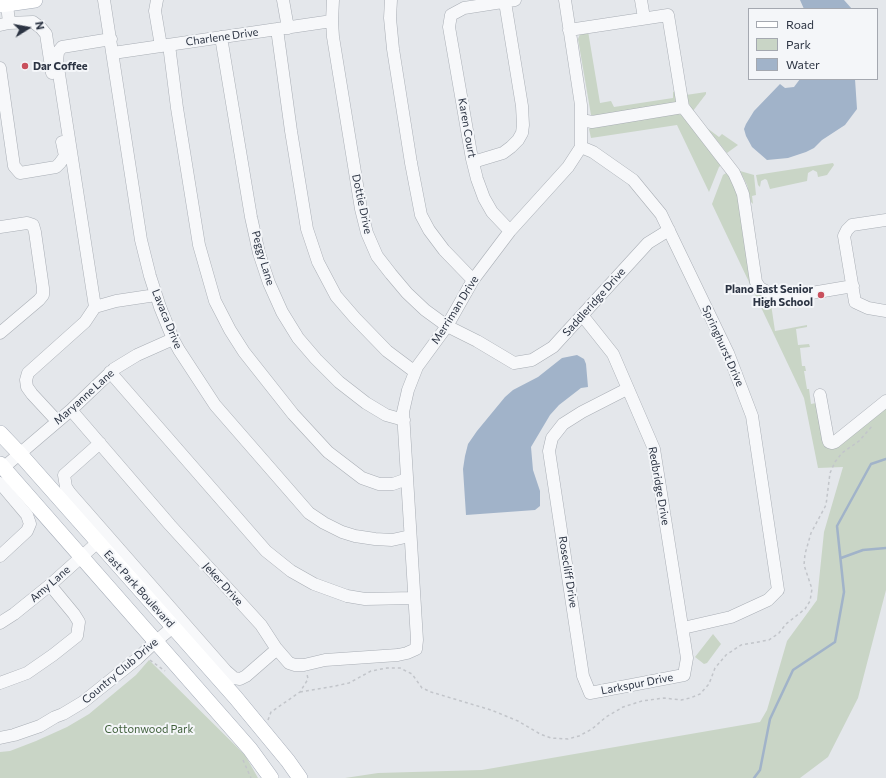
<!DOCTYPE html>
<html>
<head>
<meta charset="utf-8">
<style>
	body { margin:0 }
	#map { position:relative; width:886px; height:778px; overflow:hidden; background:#e4e7eb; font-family:Commissioner,sans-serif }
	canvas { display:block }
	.legend { position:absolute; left:748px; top:8px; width:130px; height:72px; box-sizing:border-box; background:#f4f6f9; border:1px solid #a4a8b0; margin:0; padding:5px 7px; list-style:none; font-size:12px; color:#2c3443 }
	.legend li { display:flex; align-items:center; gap:8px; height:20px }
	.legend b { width:20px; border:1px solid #a4a8b0 }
	.north { position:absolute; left:8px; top:8px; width:40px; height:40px; -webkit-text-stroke:3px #f4f6f9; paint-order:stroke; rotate:79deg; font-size:11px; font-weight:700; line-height:16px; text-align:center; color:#2c3443 }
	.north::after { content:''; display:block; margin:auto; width:14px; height:18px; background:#2c3443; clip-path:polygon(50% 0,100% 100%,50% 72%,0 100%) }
</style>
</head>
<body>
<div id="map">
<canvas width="886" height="778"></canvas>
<ul class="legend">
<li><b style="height:5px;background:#fff"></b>Road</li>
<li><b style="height:11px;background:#c9d5c6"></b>Park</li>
<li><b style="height:11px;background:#a1b3c9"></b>Water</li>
</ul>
<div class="north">N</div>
</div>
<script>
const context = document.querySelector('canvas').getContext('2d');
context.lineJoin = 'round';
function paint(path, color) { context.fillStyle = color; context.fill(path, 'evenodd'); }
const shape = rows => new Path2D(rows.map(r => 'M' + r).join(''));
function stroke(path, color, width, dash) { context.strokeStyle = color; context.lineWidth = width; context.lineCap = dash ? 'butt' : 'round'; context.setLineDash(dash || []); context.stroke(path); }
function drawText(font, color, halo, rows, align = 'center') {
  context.font = font + ' Commissioner,sans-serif'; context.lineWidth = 4; context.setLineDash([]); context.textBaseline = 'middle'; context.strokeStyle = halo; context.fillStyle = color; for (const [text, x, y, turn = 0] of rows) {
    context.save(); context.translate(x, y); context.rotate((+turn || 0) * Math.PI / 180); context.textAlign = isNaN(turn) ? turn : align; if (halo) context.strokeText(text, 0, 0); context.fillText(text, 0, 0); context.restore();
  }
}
const green = shape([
	[588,31,600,103,611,101,614,107,673,98,673,92,675,91,677,102,593,116,591,115,578,39,580,34],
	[706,92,706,94,693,111,688,102,686,95],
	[676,113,684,116,723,164,719,167,709,192,677,125,591,138,589,129,593,127],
	[707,128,719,137,722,134,738,145,727,153],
	[833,163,834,165,827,175,818,177,817,172,813,170,808,173,807,181,770,189,767,180,765,179,761,181,760,187,758,185,756,175],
	[729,171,736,186,751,273,776,301,776,303,771,304,775,331,807,325,807,327,796,329,798,345,809,344,810,347,800,348,802,366,805,366,806,371,804,371,807,389,809,389,811,404,816,403,825,443,886,407,886,590,858,698,828,757,800,778,345,778,378,773,482,770,760,722,767,710,787,641,817,600,824,532,843,467,818,468,804,398,712,204,723,175],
	[740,171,754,175,756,195,752,196,753,204,751,202,747,185],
	[713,634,721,644,707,663,704,664,695,657],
	[149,660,245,755,258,778,0,778,0,752,10,751,36,741,67,727,89,714,136,675]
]);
const water = shape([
	[800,0,844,0,852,9,804,9],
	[800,79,855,79,857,109,845,125,822,140,814,148,806,152,788,158,767,160,752,147,746,136,744,129,746,124,754,111,780,84,785,88,794,87],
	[577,355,584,359,586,364,588,387,581,388,559,405,550,415,531,447,533,470,540,491,540,506,535,510,466,515,463,469,465,456,468,444,477,431,505,397,513,390,538,377,562,358]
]);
const stream = shape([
	[841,558,863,550,886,548],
	[754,778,760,770,770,719,793,670,835,642,844,592,837,526,871,464,886,459]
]);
const path = shape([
	[150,660,165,671],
	[300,692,335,686,349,683,371,671,387,668,400,668,412,674,422,688,431,692,491,710,518,721,540,734,551,738,568,739,579,736,592,729,606,717,623,707,642,701,664,698,681,700,690,698,700,694,709,684,715,668,726,655,741,645,769,640,779,633,786,624,805,609,810,601,812,589,804,565,805,554,811,533,826,505,830,473,835,462,842,453,859,441,873,425],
	[268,720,271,712,300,692,308,679,307,674],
	[243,760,251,778]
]);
const minor = shape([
	[104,0,141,240,150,276,160,307,173,339,179,350,215,405,309,513,324,523,342,532,355,536,375,539,392,540,410,536],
	[157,0,155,11,161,46],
	[283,0,288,28],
	[333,0,332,21,333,37,361,209,367,233,377,256,391,274,407,293,425,310,447,326,477,341,514,363,532,360,553,347,648,243,669,230],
	[391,0,390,18,393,49,411,163,421,215,429,230,444,250,473,280],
	[641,0,644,18],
	[9,23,33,22,41,28,46,34,52,73],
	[0,25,9,23,7,4],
	[277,29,291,131,307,229,318,262,336,296,355,318,387,351,415,372],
	[569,30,668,15,683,107,734,173,739,184,743,194,756,282,760,288,766,291,782,298,853,286],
	[221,37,251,217,259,253,269,283,282,312,298,338,316,359,339,382,366,403,386,415,404,420],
	[111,39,62,47,58,52,57,61,95,307,116,301,156,295],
	[169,45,177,108,199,245,215,301,230,330,244,352,293,414,328,452,362,478,379,484,393,484,407,479],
	[113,53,332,21],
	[0,68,14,166,20,173,56,167,60,163,65,156,62,142],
	[581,120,592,122,683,107],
	[581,147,593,152,633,180,661,214,728,353,752,416,778,590,768,600,731,617,683,628],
	[473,162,503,153,511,147,518,140,522,133,523,125,522,106,505,2],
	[886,220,852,225,847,230,844,236,855,302,868,308,886,311],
	[0,227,27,223,33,225,35,232,43,288,43,295,39,300,0,333],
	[510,231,492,212,484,198,477,179,472,159,449,27,451,15,464,8,515,0],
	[582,315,613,354,654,449,687,658,684,675,590,693,583,676,549,451,552,438,563,424,582,412,627,389],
	[110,372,266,551,291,571,314,584,347,596,365,599,414,598],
	[820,395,828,439,829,442,832,443,835,442,886,401],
	[71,410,170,525,261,625,276,648,289,663,295,665,304,665,325,660,398,655,407,653,416,649,417,640,403,412,408,390,417,367,447,326,473,280,510,231,568,167,581,147,581,105,565,0],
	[57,421,32,394,27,387,26,380,28,373,85,322,95,307],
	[100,443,64,475,66,487,70,493,226,671,234,678,240,679,246,676,277,649],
	[3,468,71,410,114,369,137,355,173,339],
	[0,483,27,515,30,524,27,531,0,556],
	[0,623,14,614,50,585,98,542],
	[0,683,27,673,53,655,77,636,79,622,74,614,50,585],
	[0,738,14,735,40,726,55,717,63,714,83,702,137,659,155,642,173,627]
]);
const major = shape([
	[0,5,35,0],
	[0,433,20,454,236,698,288,761,300,778],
	[0,464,250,749,271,778]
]);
const markers = [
	[25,66,4,"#c9505d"],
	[821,295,4,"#c9505d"]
];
const streetNames = [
	["Charlene Drive",222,37,-8],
	["Karen Court",467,128,80],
	["Dottie Drive",362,204,78],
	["Peggy Lane",263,258,74],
	["Saddleridge Drive",594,302,-48],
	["Merriman Drive",455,310,-58],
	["Lavaca Drive",167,319,68],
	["Springhurst Drive",723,346,66],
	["Maryanne Lane",84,397,-42],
	["Redbridge Drive",659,486,80],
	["Rosecliff Drive",568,572,81],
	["Amy Lane",50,584,-41],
	["Jeker Drive",223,584,48],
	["East Park Boulevard",139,589,48],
	["Country Club Drive",120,671,-40],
	["Larkspur Drive",637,684,-11]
];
const poiNames = [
	["Dar Coffee",33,66],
	["Plano East Senior",813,289,"right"],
	["High School",813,302,"right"]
];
const parkNames = [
	["Cottonwood Park",149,729]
];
paint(green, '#c9d5c6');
paint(water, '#a1b3c9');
stroke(stream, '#a1b3c9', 2.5);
stroke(minor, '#a9aeb5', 13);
stroke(major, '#a4abb7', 16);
stroke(path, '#c2c5ca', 1.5, [3, 3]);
stroke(minor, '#f7f8fa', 12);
stroke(major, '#fff', 15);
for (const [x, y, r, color] of markers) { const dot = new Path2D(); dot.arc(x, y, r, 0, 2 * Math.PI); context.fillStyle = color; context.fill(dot); stroke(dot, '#f4f6f9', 1.5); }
drawText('11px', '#2c3443', '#f4f6f9', streetNames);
drawText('bold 11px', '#2c3443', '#f4f6f9', poiNames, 'left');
drawText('11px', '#3f5f3a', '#f4f6f9', parkNames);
</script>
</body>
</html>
